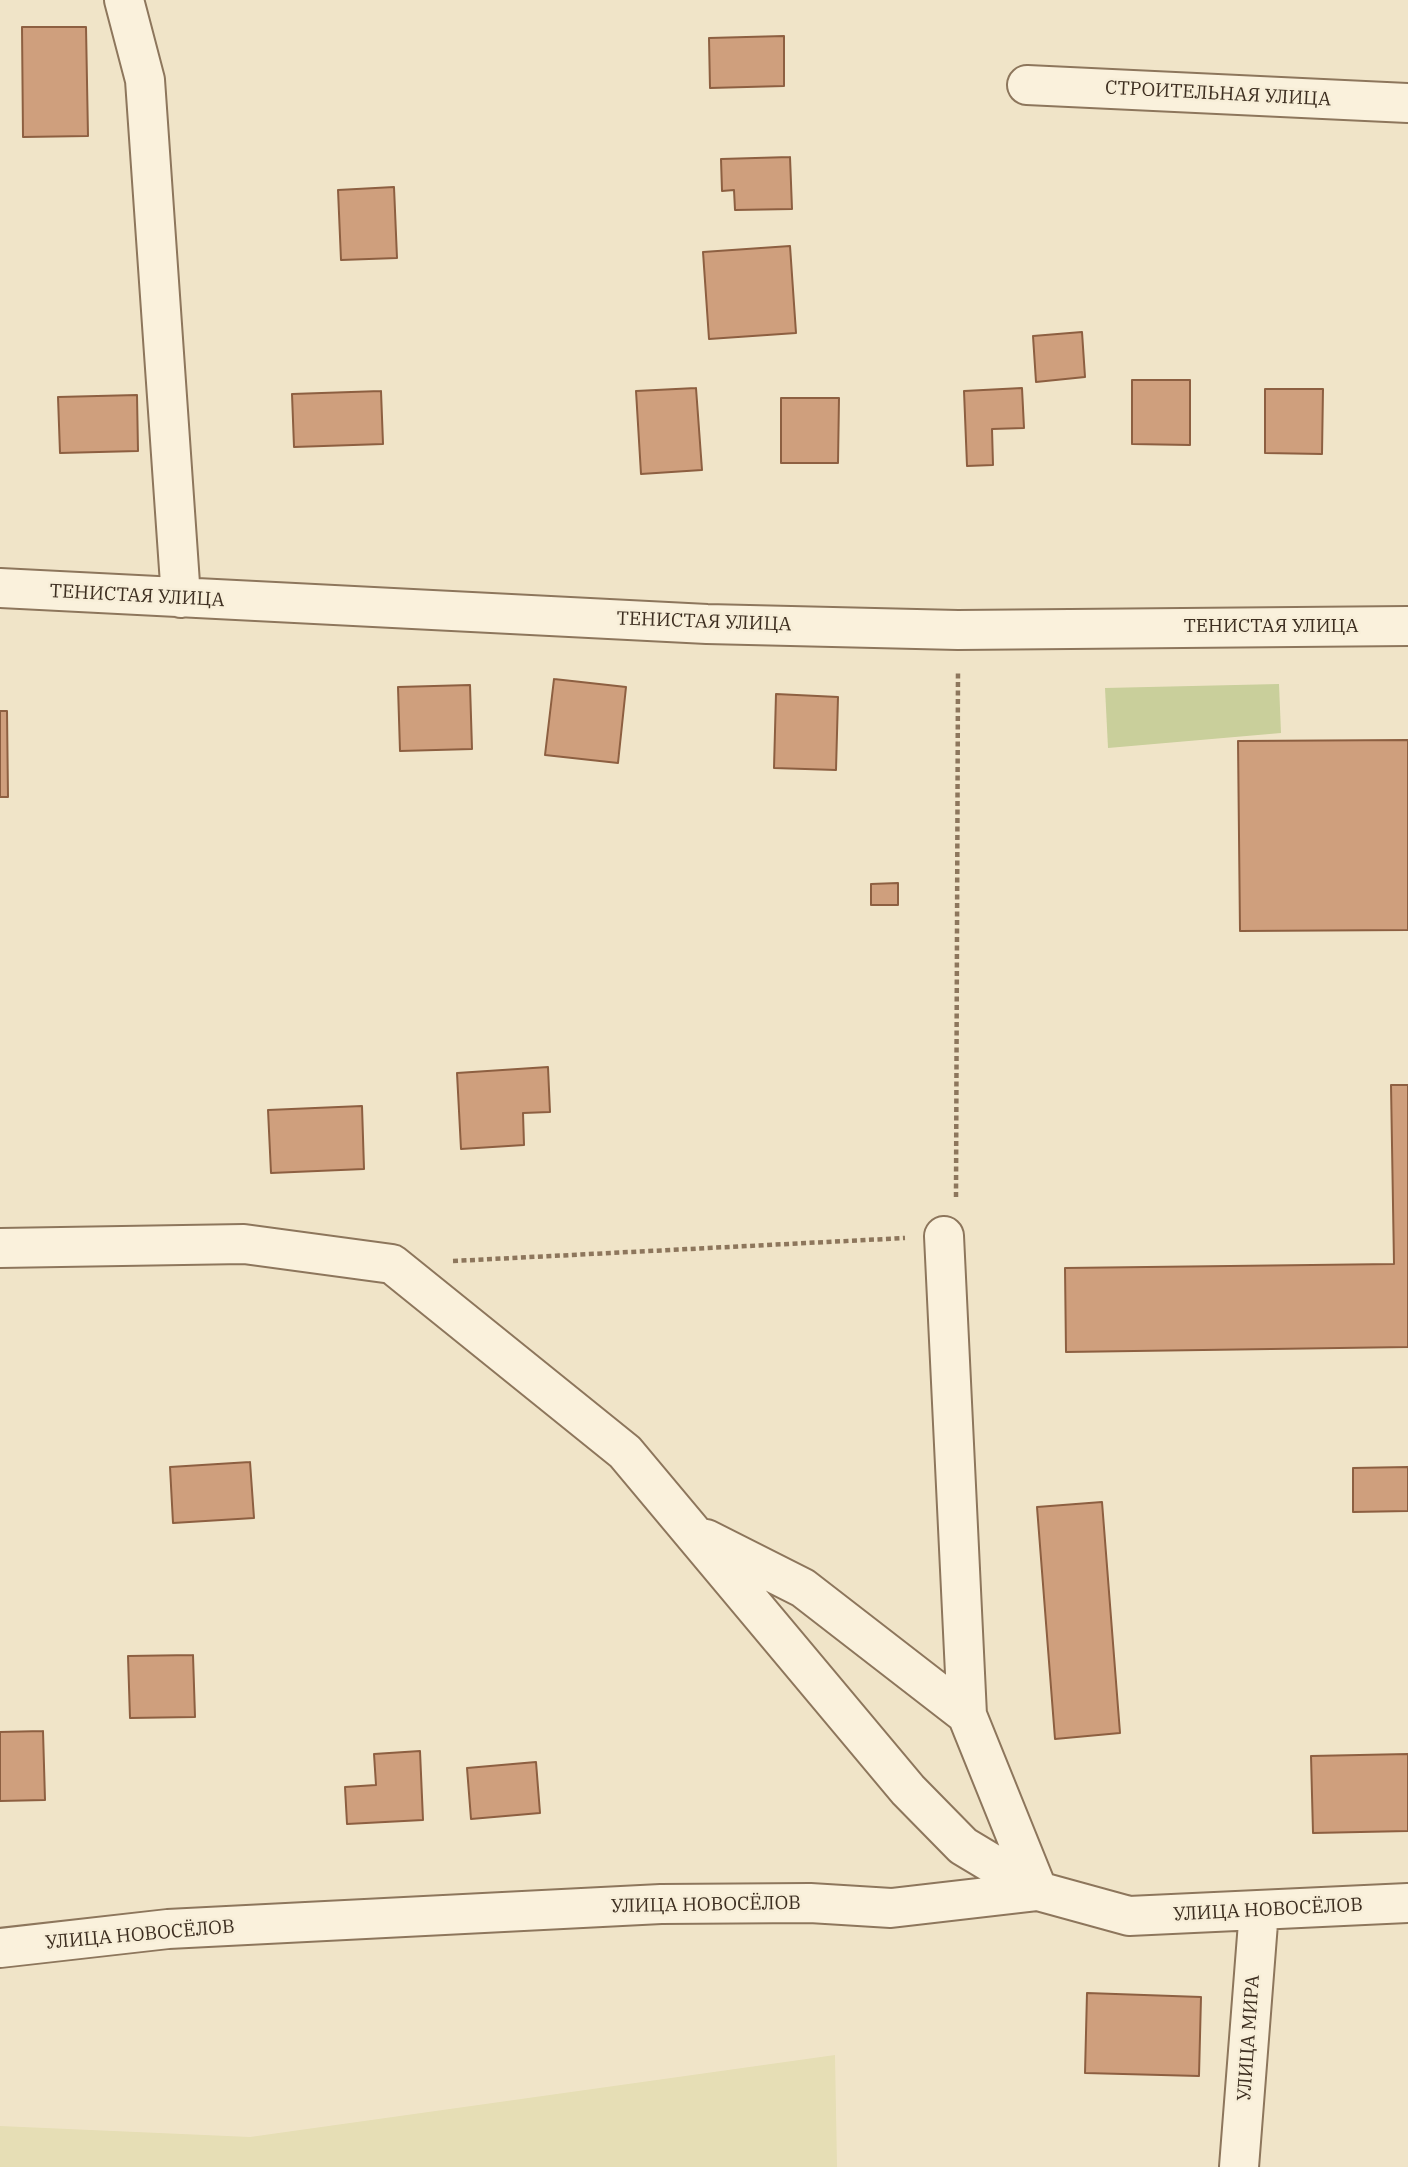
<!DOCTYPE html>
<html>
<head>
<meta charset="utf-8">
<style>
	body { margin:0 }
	canvas { display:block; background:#f0e4c8 }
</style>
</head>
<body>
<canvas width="1408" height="2167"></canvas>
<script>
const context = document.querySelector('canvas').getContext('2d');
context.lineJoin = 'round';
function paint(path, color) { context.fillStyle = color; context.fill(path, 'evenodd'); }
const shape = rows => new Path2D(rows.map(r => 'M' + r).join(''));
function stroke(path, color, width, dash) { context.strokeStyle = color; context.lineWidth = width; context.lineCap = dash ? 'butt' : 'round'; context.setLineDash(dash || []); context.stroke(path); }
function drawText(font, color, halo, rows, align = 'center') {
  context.font = font + ' "IBM Plex Serif",serif'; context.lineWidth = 5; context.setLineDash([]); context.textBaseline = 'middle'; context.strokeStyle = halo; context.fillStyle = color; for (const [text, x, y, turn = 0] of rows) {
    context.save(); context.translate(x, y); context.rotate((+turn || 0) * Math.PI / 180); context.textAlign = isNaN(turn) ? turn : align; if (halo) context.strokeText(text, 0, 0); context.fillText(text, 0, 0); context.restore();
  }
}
const farmland = shape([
	[835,2055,837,2167,0,2167,0,2126,250,2137]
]);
const green = shape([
	[1279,684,1281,733,1108,748,1105,688]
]);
const building = shape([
	[22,27,86,27,88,136,23,137,22,27],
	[784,36,784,86,710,88,709,38,784,36],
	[790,157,792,209,735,210,734,190,722,191,721,159,790,157],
	[394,187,397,258,341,260,338,190,394,187],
	[790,246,796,333,709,339,703,252,790,246],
	[1082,332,1085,377,1036,382,1033,336,1082,332],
	[1132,380,1190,380,1190,445,1132,444,1132,380],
	[696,388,702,470,641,474,636,391,696,388],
	[1022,388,1024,428,992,429,993,465,967,466,964,391,1022,388],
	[1265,389,1323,389,1322,454,1265,453,1265,389],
	[381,391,383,444,294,447,292,394,381,391],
	[137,395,138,451,60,453,58,397,137,395],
	[781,398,839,398,838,463,781,463,781,398],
	[554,679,626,687,618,763,545,755,554,679],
	[470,685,472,749,400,751,398,687,470,685],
	[776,694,838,697,836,770,774,768,776,694],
	[0,711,7,711,8,797,0,797,0,711],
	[1408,740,1408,930,1240,931,1238,741,1408,740],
	[898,883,898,905,871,905,871,884,898,883],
	[548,1067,550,1112,523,1113,524,1145,461,1149,457,1073,548,1067],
	[1391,1085,1408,1085,1408,1347,1066,1352,1065,1268,1394,1264,1391,1085],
	[362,1106,364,1169,271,1173,268,1110,362,1106],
	[250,1462,254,1518,173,1523,170,1467,250,1462],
	[1408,1467,1408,1511,1353,1512,1353,1468,1408,1467],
	[1102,1502,1120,1733,1055,1739,1037,1507,1102,1502],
	[193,1655,195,1717,130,1718,128,1656,193,1655],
	[43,1731,45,1800,0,1801,0,1732,43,1731],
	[420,1751,423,1820,347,1824,345,1787,376,1785,374,1754,420,1751],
	[1408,1754,1408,1831,1313,1833,1311,1756,1408,1754],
	[536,1762,540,1813,471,1819,467,1768,536,1762],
	[1087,1993,1201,1997,1199,2076,1085,2073,1087,1993]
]);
const path = shape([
	[956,1197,958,671],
	[453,1261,905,1238]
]);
const minor = shape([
	[124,0,145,80,181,598],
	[1027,85,1408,103],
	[0,588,707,624,958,630,1408,626],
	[944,1236,967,1715],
	[0,1248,244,1244,392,1264,625,1452,908,1790,963,1846,1038,1891],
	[706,1539,803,1588,967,1715,1038,1891],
	[0,1948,168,1929,661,1904,810,1903,891,1908,1038,1891,1129,1916,1408,1903],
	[1239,2167,1259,1910]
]);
const streetNames = [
	["СТРОИТЕЛЬНАЯ УЛИЦА",1218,94,3],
	["ТЕНИСТАЯ УЛИЦА",137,596,3],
	["ТЕНИСТАЯ УЛИЦА",704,622,2],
	["ТЕНИСТАЯ УЛИЦА",1271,627],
	["УЛИЦА НОВОСЁЛОВ",706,1905,-1],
	["УЛИЦА НОВОСЁЛОВ",1268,1910,-3],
	["УЛИЦА НОВОСЁЛОВ",140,1935,-5],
	["УЛИЦА МИРА",1249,2038,-86]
];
paint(farmland, '#e6deb5');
paint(green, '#c9cf9b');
paint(building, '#cf9f7d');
stroke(building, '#8d5f41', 2);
stroke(minor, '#8d765c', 42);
stroke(path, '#8d765c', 4.5, [5, 3.5]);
stroke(minor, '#faf1dc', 38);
drawText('19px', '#3d2e20', '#f7eed8', streetNames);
</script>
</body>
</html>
